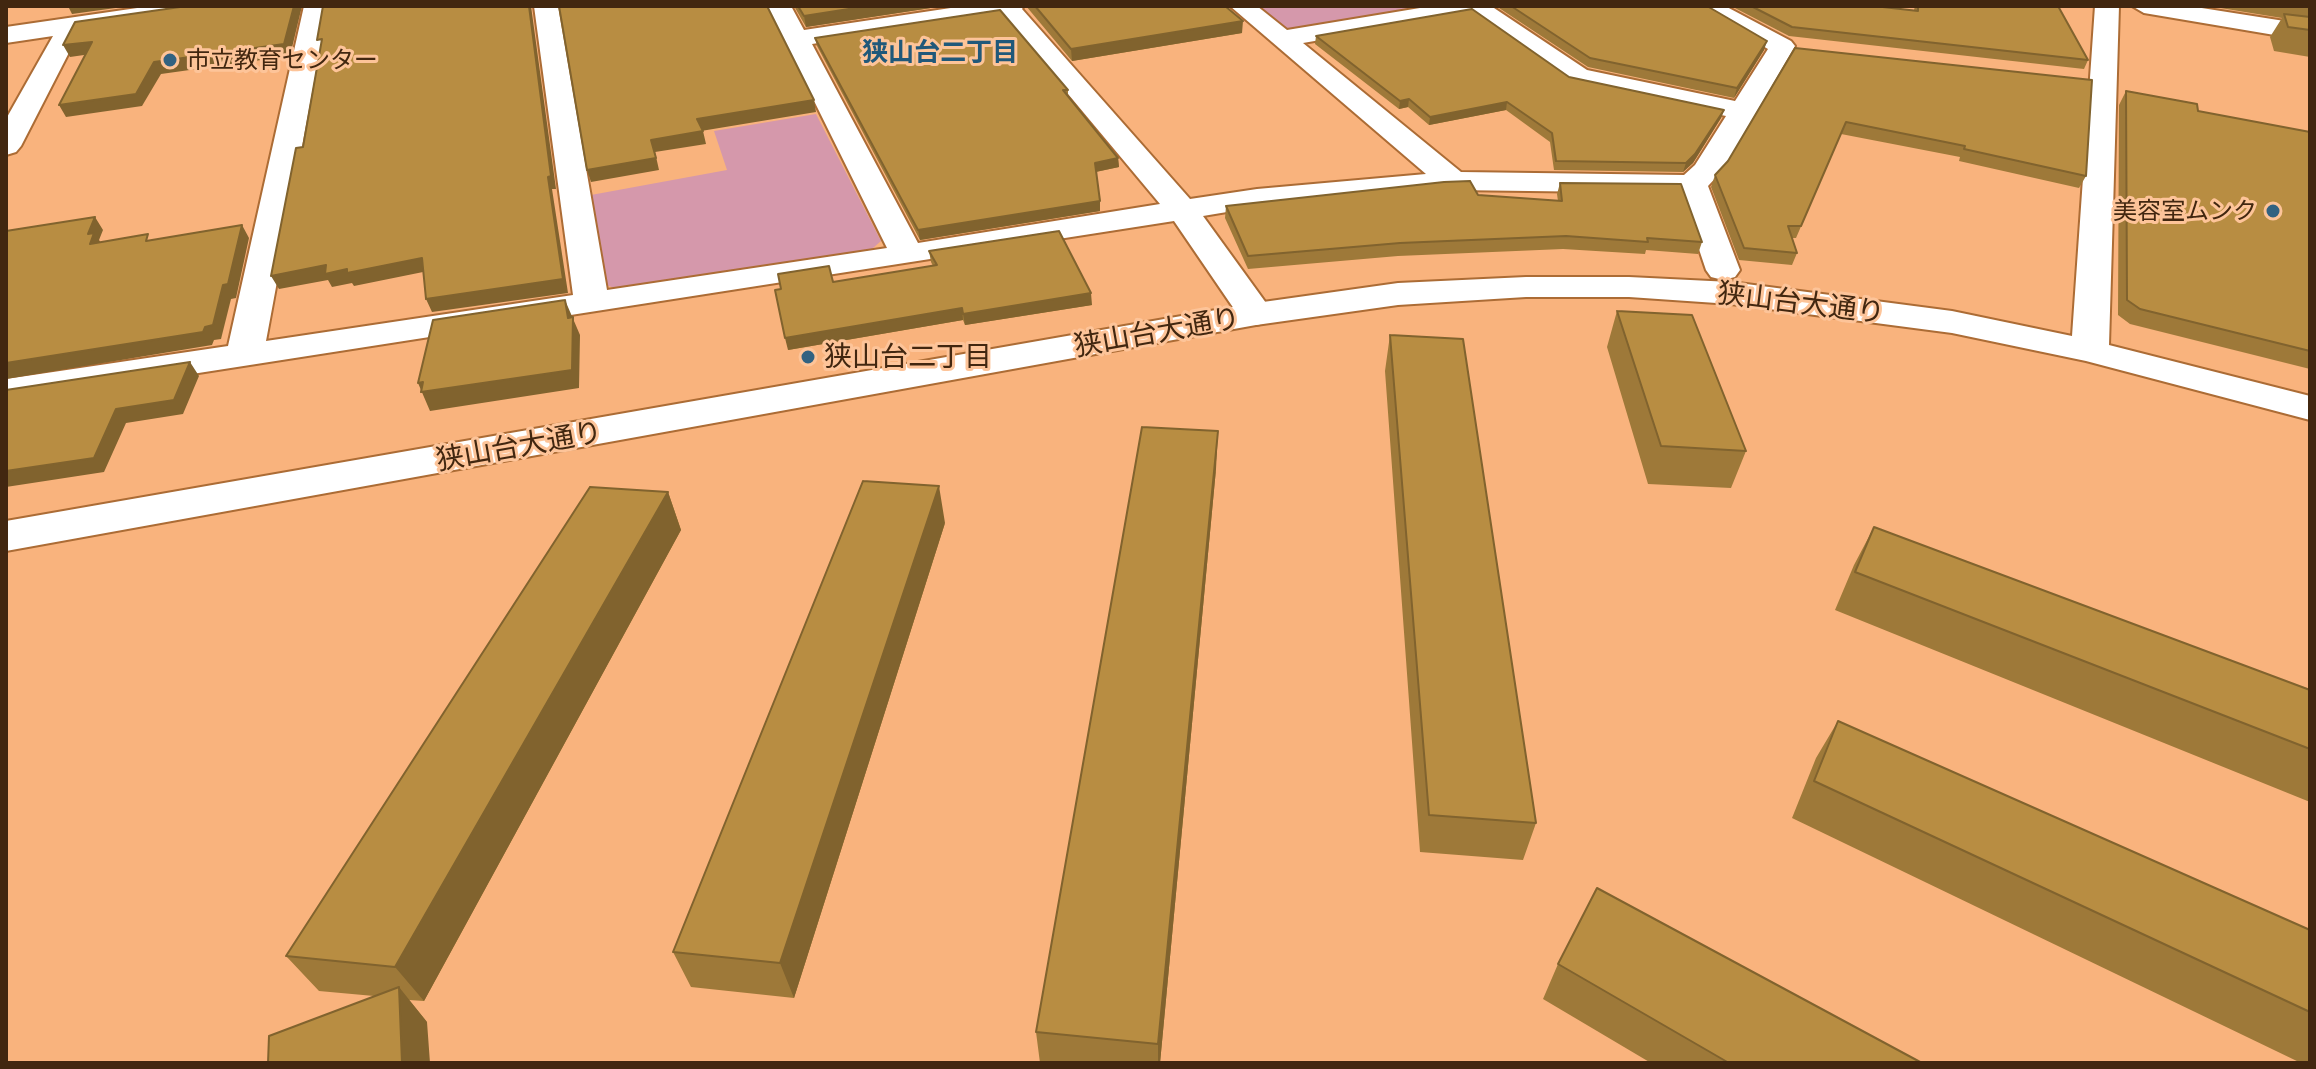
<!DOCTYPE html>
<html>
<head>
<meta charset="utf-8">
<style>
	body { margin:0 }
	#map { position:relative; width:2316px; height:1069px; overflow:hidden; background:#f9b37d; font-family:Commissioner,sans-serif }
	canvas { display:block }
	.frame { position:absolute; inset:0; border:8px solid #422710; pointer-events:none }
</style>
</head>
<body>
<div id="map">
<canvas width="2316" height="1069"></canvas>
<div class="frame"></div>
</div>
<script>
const context = document.querySelector('canvas').getContext('2d');
context.lineJoin = 'round';
function paint(path, color) { context.fillStyle = color; context.fill(path, 'evenodd'); }
const shape = rows => new Path2D(rows.map(r => 'M' + r).join(''));
function stroke(path, color, width, dash) { context.strokeStyle = color; context.lineWidth = width; context.lineCap = dash ? 'butt' : 'round'; context.setLineDash(dash || []); context.stroke(path); }
function drawText(font, color, halo, rows, align = 'center') {
  context.font = font + ' Commissioner,"Noto Sans JP",sans-serif'; context.lineWidth = 6; context.setLineDash([]); context.textBaseline = 'middle'; context.strokeStyle = halo; context.fillStyle = color; for (const [text, x, y, turn = 0] of rows) {
    context.save(); context.translate(x, y); context.rotate((+turn || 0) * Math.PI / 180); context.textAlign = isNaN(turn) ? turn : align; if (halo) context.strokeText(text, 0, 0); context.fillText(text, 0, 0); context.restore();
  }
}
const green = shape([
	[1258,6,1444,6,1300,31,1286,29],
	[816,114,881,241,872,249,620,290,606,285,591,195,727,170,714,131]
]);
const street = shape([
	[151,6,212,6,200,13,80,31,21,146,16,152,6,155,6,119,53,36,6,43,6,27,151,6],
	[304,6,328,6,266,341,573,295,534,6,558,6,607,290,887,248,767,6,791,6,804,30,964,6,1024,6,1022,9,1190,199,1257,189,1426,174,1230,6,1257,6,1287,30,1432,6,1491,6,1587,70,1735,101,1768,49,1695,6,1725,6,1791,41,1795,46,1722,171,1708,186,1740,270,1735,277,1723,280,1711,277,1706,270,1680,193,1453,190,1257,207,1203,216,1274,314,1269,322,1256,325,1243,322,1174,221,6,403,6,379,228,346,304,6],
	[1471,14,1568,82,1726,116,1695,165,1684,175,1461,172,1303,43,1471,14],
	[1002,15,1160,204,918,243,812,44,1002,15],
	[2132,6,2189,6,2310,25,2310,41,2144,13,2132,6]
]);
const secondary = shape([
	[2095,6,2119,6,2109,345,2310,396,2310,420,2086,361,1952,333,1731,304,1629,297,1526,297,1398,305,1256,325,6,551,6,521,1256,303,1398,283,1526,277,1629,277,1731,282,1952,311,2072,336,2095,6]
]);
const wall = shape([
	[794,6,944,6,806,27],
	[1026,6,1225,6,1242,33,1072,61],
	[1496,6,1707,6,1764,50,1734,98,1588,67],
	[1731,6,1874,6,1914,10,1915,6,2058,6,2088,60,2084,69,1789,36],
	[2208,6,2310,6,2310,57,2274,51,2270,37,2282,18],
	[1316,36,1569,77,1724,110,1721,118,1693,163,1683,172,1554,170,1550,142,1506,110,1429,125,1408,107,1399,109,1315,44],
	[815,38,1068,90,1068,96,1118,158,1119,167,1096,172,1100,211,920,240,817,46],
	[1795,48,2086,176,2079,188,1959,161,1960,157,1841,134,1796,238,1792,238,1797,253,1792,265,1739,260,1711,187,1715,175,1728,161],
	[2126,91,2198,111,2310,132,2310,369,2130,324,2118,315,2119,105],
	[1560,183,1702,242,1698,254,1646,250,1645,254,1563,249,1398,256,1248,269,1225,218,1226,206,1558,201,1557,194],
	[929,251,1092,305,965,325,963,320,788,350,833,282,933,266,931,262],
	[1617,311,1746,451,1731,488,1648,484,1607,347],
	[1390,335,1536,823,1523,860,1420,852,1385,371],
	[1216,469,1160,1063,1040,1063,1036,1032],
	[668,492,681,530,424,1001,409,1000,427,1022,374,996,319,991,286,956],
	[945,523,794,998,691,987,673,952],
	[1874,527,2310,690,2310,802,1835,610,1854,565],
	[1838,721,2310,930,2310,1063,2301,1063,1792,818,1816,758],
	[1558,964,1922,1063,1651,1063,1543,999]
]);
const shadedWall = shape([
	[68,6,130,6,72,14],
	[294,6,302,6,290,56,161,74,142,106,66,117,59,105,154,62],
	[529,6,531,6,556,189,552,189,568,293,432,312,426,299],
	[868,6,944,6,806,27,804,16],
	[1243,21,1242,33,1072,61,1071,49],
	[1767,41,1764,50,1734,98,1737,88],
	[92,42,98,53,70,57,63,45],
	[1409,99,1408,107,1399,109,1400,101],
	[814,100,816,112,701,131,697,119],
	[1507,102,1506,110,1429,125,1430,117],
	[1724,110,1721,118,1693,163,1683,172,1686,163],
	[703,131,706,144,655,152,659,170,591,182,587,170,651,140],
	[1118,158,1119,167,1095,172,1095,163],
	[1100,201,1100,211,920,240,918,230],
	[95,217,103,230,99,240,103,246,90,244,88,234],
	[242,225,249,238,236,298,231,299,221,339,214,340,212,345,6,379,6,363,223,285],
	[422,258,428,271,354,286,352,283,332,287,328,280,279,289,271,276,326,265],
	[1091,293,1092,305,965,325,963,314],
	[565,300,580,335,579,388,430,411,418,383,568,318],
	[962,308,963,320,788,350,785,338],
	[190,362,199,376,183,414,126,423,104,472,6,487,6,471],
	[1218,431,1216,469,1160,1063,1158,1063,1158,1044],
	[939,486,945,523,794,998,780,963],
	[668,492,681,530,424,1001,395,967],
	[399,987,427,1022,430,1063,402,1063]
]);
const building = shape([
	[187,6,294,6,284,44,154,62,136,94,59,105,92,42,63,45,75,22,187,6],
	[323,6,529,6,551,176,548,177,563,279,426,299,422,258,347,273,347,269,325,274,326,265,271,276,296,148,303,147,322,39,317,40,323,6],
	[559,6,767,6,814,100,697,119,703,131,651,140,656,158,587,170,559,6],
	[798,6,868,6,804,16,798,6],
	[1035,6,1225,6,1243,21,1071,49,1035,6],
	[1511,6,1707,6,1767,41,1737,88,1590,58,1511,6],
	[1751,6,1874,6,1918,11,1918,6,2058,6,2088,60,1792,27,1751,6],
	[1472,9,1569,77,1724,110,1695,154,1686,163,1556,161,1552,133,1507,102,1430,117,1409,99,1400,101,1316,36,1472,9],
	[1000,10,1068,90,1063,90,1118,158,1095,163,1100,201,918,230,815,38,1000,10],
	[2284,14,2310,17,2310,30,2288,27,2284,14],
	[1795,48,2092,80,2086,176,1964,149,1965,146,1846,122,1801,226,1788,226,1797,253,1744,248,1715,175,1728,161,1795,48],
	[2126,91,2197,104,2198,111,2310,132,2310,351,2140,309,2127,300,2126,91],
	[1470,181,1478,195,1562,201,1560,183,1681,184,1702,242,1647,238,1648,242,1566,236,1400,243,1248,256,1226,206,1444,182,1470,181],
	[95,217,88,234,94,233,90,244,148,234,146,241,242,225,228,284,223,285,213,325,205,327,203,332,6,363,6,231,95,217],
	[1059,231,1091,293,963,314,962,308,785,338,775,290,781,289,778,274,829,266,833,282,937,265,929,251,1059,231],
	[565,300,568,318,573,317,572,370,421,392,423,382,418,383,433,320,565,300],
	[1617,311,1692,315,1746,451,1661,446,1617,311],
	[1390,335,1463,339,1536,823,1429,815,1390,335],
	[190,362,174,400,116,409,94,458,6,471,6,390,190,362],
	[1142,427,1218,431,1158,1044,1036,1032,1142,427],
	[863,481,939,486,780,963,673,952,863,481],
	[590,487,668,492,395,967,286,956,590,487],
	[1874,527,2310,690,2310,749,1855,572,1874,527],
	[1838,721,2310,930,2310,1012,1814,781,1838,721],
	[1597,888,1922,1063,1729,1063,1558,964,1597,888],
	[399,987,402,1063,268,1063,269,1036,399,987]
]);
const markers = [
	[170,60,8,"#326281"],
	[2273,211,8,"#326281"],
	[808,357,8,"#326281"]
];
const farPoinames = [
	["市立教育センター",186,60],
	["美容室ムンク",2257,211,"right"]
];
const farNeighbourhoodnames = [
	["狭山台二丁目",940,52]
];
const streetNames = [
	["狭山台大通り",1801,303,7],
	["狭山台大通り",1157,332,-10],
	["狭山台大通り",519,446,-10]
];
const poiNames = [
	["狭山台二丁目",824,357]
];
paint(green, '#d598ab');
stroke(street, '#ac6c35', 4);
stroke(secondary, '#ac6c35', 4);
paint(street, '#fff');
paint(secondary, '#fff');
paint(wall, '#9e7939');
paint(shadedWall, '#81632e');
paint(building, '#b88d42');
stroke(building, '#81632e', 2);
for (const [x, y, r, color] of markers) { const dot = new Path2D(); dot.arc(x, y, r, 0, 2 * Math.PI); context.fillStyle = color; context.fill(dot); stroke(dot, '#fdc499', 3); }
drawText('24px', '#422710', '#fdc499', farPoinames, 'left');
drawText('bold 26px', '#20587a', '#fdc499', farNeighbourhoodnames);
drawText('28px', '#422710', '#fdc499', streetNames);
drawText('28px', '#422710', '#fdc499', poiNames, 'left');
</script>
</body>
</html>
